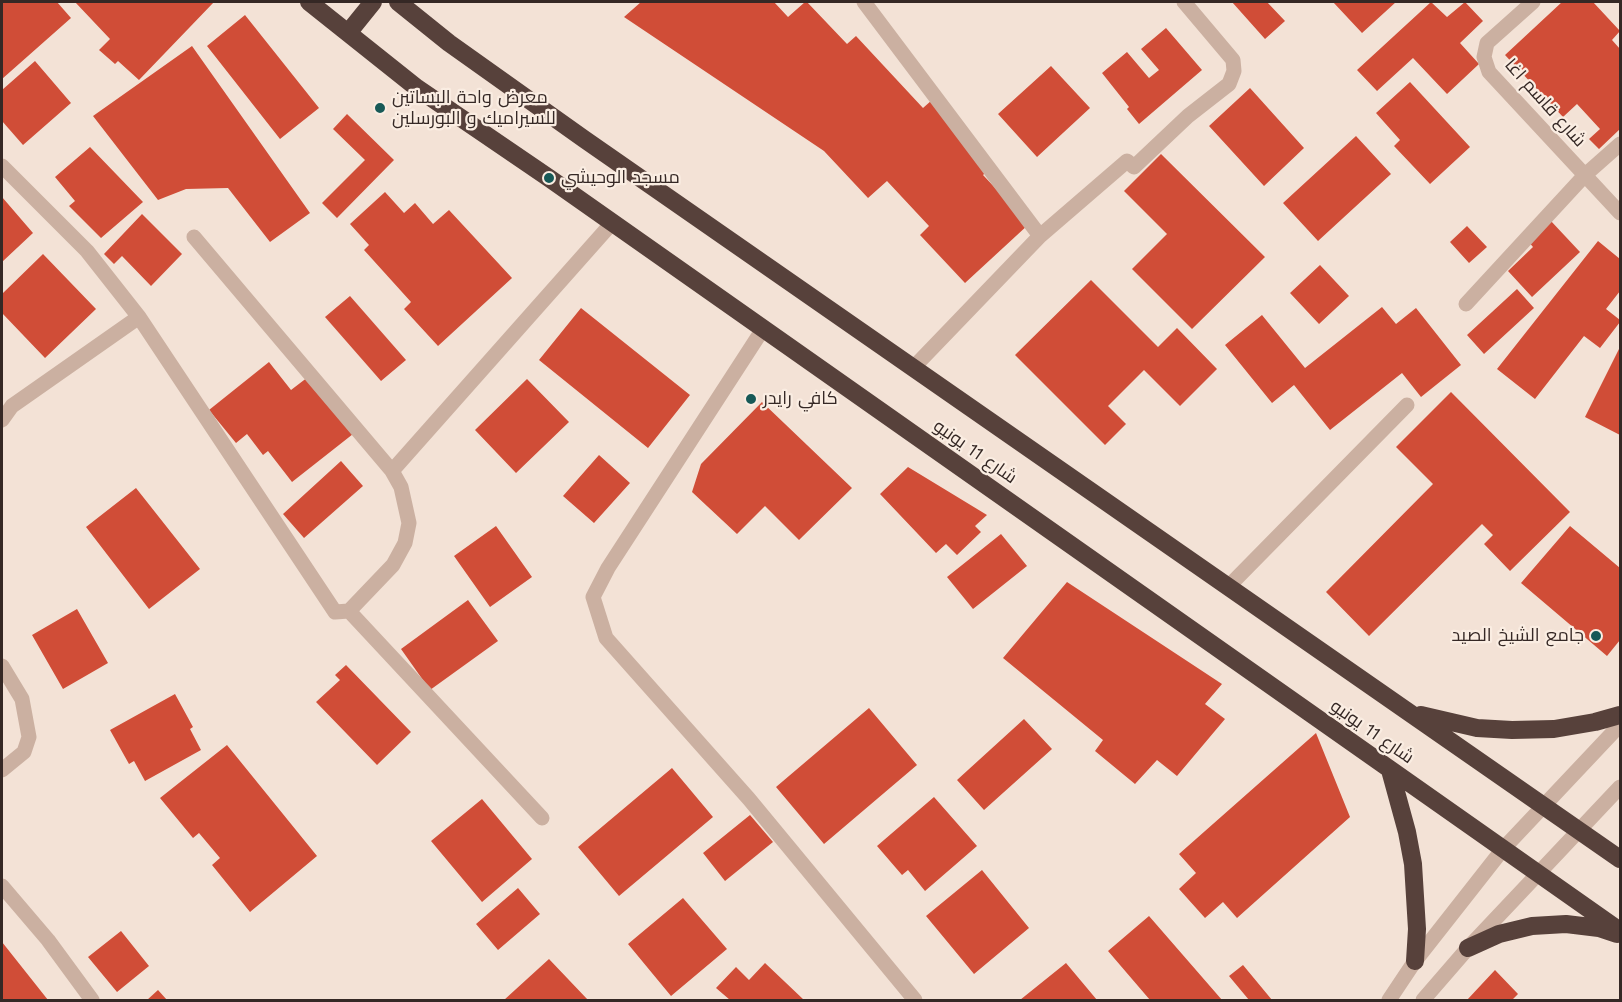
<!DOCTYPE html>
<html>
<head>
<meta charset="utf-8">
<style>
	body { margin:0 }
	#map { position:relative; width:1622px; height:1002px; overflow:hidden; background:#f3e2d6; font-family:"Work Sans",sans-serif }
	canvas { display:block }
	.frame { position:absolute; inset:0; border:3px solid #352825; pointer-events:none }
</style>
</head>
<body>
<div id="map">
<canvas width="1622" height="1002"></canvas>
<div class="frame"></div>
</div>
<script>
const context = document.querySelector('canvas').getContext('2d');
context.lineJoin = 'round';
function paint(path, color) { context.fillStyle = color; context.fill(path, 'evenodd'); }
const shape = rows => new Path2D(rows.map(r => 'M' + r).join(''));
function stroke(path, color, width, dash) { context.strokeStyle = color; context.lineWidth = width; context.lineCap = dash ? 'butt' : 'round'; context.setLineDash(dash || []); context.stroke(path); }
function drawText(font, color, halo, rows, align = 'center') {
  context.font = font + ' "Work Sans",Cairo,sans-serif'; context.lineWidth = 4.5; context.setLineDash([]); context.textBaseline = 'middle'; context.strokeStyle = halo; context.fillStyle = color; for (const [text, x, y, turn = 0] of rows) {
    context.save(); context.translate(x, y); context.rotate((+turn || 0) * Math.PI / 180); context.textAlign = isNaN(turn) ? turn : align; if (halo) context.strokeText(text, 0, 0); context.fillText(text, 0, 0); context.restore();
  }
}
const building = shape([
	[2,2,57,2,71,18,2,79],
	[75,2,214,2,139,80,118,61,115,64,99,50,110,39],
	[641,2,774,2,788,17,805,2,807,2,847,44,856,36,923,108,932,100,992,166,983,175,1029,224,965,283,920,235,929,226,887,181,868,198,824,151,624,17],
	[1232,2,1267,2,1285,21,1265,39],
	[1333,2,1396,2,1362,33],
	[1431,2,1447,17,1465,2,1483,21,1460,43,1479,64,1447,94,1413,58,1377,91,1357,70],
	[1562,2,1593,2,1620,31,1612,40,1620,49,1620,129,1599,149,1589,139,1600,129,1577,104,1563,117,1505,55],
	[245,15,319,108,280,139,207,46],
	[1166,28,1202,70,1139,124,1127,109,1129,107,1102,73,1127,52,1149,78,1159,70,1141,49],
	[192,46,310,213,270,242,228,188,186,189,158,200,93,116],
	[35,61,71,103,23,145,2,121,2,90],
	[1051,66,1090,108,1037,157,998,114],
	[1410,82,1470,147,1430,184,1394,146,1400,140,1376,113],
	[1250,88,1304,148,1264,186,1209,126],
	[347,114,394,160,337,218,322,203,365,160,333,129],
	[1356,136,1391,174,1318,241,1283,203],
	[90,147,143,202,101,238,69,206,75,201,55,177],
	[1161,154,1265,257,1192,329,1132,269,1167,234,1124,191],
	[385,192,404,213,415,203,433,224,449,210,512,278,438,346,404,309,411,302,364,250,369,245,350,224],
	[2,197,33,233,2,262],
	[142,214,182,254,151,286,122,256,114,264,104,254],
	[1550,220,1580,252,1532,297,1508,271,1533,247,1528,241],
	[1467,226,1487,247,1469,263,1450,242],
	[1598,241,1620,259,1620,291,1606,309,1620,320,1620,322,1600,348,1584,336,1535,399,1497,369],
	[43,254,96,309,45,358,2,313,2,294],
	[1320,265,1349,296,1319,324,1290,293],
	[1091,280,1158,347,1177,328,1217,369,1180,406,1144,370,1108,406,1126,424,1105,445,1015,355],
	[1517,289,1534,308,1484,354,1467,335],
	[350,296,406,360,381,381,325,317],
	[1382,307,1396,324,1416,308,1461,365,1421,397,1402,373,1330,430,1294,385,1272,403,1225,345,1262,315,1305,368],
	[581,308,690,395,648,448,539,360],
	[1620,347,1620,435,1585,417],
	[269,362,291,390,308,377,353,434,292,482,268,451,263,455,247,434,236,443,209,410],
	[527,379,569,422,516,473,475,430],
	[1451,392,1570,512,1510,571,1484,544,1493,535,1482,524,1369,636,1326,592,1433,484,1396,447],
	[762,402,852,488,799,540,765,506,737,534,692,492,701,464],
	[599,455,630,483,594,523,563,496],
	[341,461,363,486,304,538,283,514],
	[908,467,987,515,975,526,981,532,957,555,946,544,936,553,880,494],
	[136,488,200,569,149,609,86,527],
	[496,526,532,577,490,607,454,556],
	[1570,526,1620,568,1620,640,1607,656,1521,583],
	[1001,534,1027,566,973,609,947,577],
	[1067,582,1222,684,1205,704,1225,719,1177,776,1157,760,1135,784,1095,751,1103,740,1003,658],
	[468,600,498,641,430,690,401,649],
	[77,609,108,663,63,689,32,635],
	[346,665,411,732,377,765,316,702,340,680,335,675],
	[175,694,193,727,190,729,201,750,145,781,134,761,129,764,110,730],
	[869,708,917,765,824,844,776,787],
	[1024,719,1052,749,984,810,957,780],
	[1316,733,1350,817,1237,918,1223,902,1205,918,1179,889,1196,873,1179,854],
	[227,745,317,856,250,912,212,865,220,858,199,833,193,838,160,798],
	[672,768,713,817,619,896,578,847],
	[934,797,977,846,925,891,908,870,902,875,877,846],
	[482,799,532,859,482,902,431,841],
	[750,815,773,842,725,881,703,853],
	[982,870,1029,928,974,974,926,916],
	[518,888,540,914,498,950,476,924],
	[683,898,727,949,671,996,628,944],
	[1149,916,1222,1000,1150,1000,1108,951],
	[121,931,149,966,117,992,88,957],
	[2,942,48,1000,2,1000],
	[549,959,588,1000,504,1000],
	[765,963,804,1000,730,1000,716,988,736,967,749,980],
	[1066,963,1097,1000,1020,1000],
	[1243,965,1272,1000,1249,1000,1229,976],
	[1495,970,1518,994,1512,1000,1467,1000],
	[158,990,167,1000,147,1000]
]);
const minor = shape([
	[864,2,1040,236],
	[1533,2,1487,43,1484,57,1489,72,1620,213],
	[2,166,87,251,139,317,335,612,349,611,542,818],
	[194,237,392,471,401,487,409,523,405,543,393,565,349,611],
	[1466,304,1585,175,1620,144],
	[763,329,608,568,593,597,606,638,749,799,915,1000],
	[913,368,1040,236,1127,161,1134,167,1188,116,1229,84,1234,71,1233,60,1184,2],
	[2,420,12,406,139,317],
	[392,471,612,223],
	[1228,587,1407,405],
	[2,666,22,699,29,737,24,752,2,770],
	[2,886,48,940,92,1000],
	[1389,1000,1415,961,1503,849,1620,725],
	[1423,1000,1468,948,1620,787]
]);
const highway = shape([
	[309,2,417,88,549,178,1620,931],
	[398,2,449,43,584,139,1620,859],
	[348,33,373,2],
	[1421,715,1477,728,1512,730,1554,729,1595,722,1620,715],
	[1390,770,1407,832,1413,864,1417,929,1415,961],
	[1468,948,1499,934,1532,926,1566,924,1599,928,1617,934]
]);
const markers = [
	[380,108,6,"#175957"],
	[549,178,6,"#175957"],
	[751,399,6,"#175957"],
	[1596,636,6,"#175957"]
];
const poiNames = [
	["معرض واحة البساتين",392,98],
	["للسيراميك و البورسلين",392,119],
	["مسجد الوحيشي",561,178],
	["كافي رايدر",763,399],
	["جامع الشيخ الصيد",1584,636,"right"]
];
const streetNames = [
	["شارع قاسم اغا",1545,103,48],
	["شارع 11 يونيو",975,452,35],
	["شارع 11 يونيو",1372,732,35]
];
paint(building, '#d04d37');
stroke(minor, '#cbb0a1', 15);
stroke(highway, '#57413b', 18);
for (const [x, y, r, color] of markers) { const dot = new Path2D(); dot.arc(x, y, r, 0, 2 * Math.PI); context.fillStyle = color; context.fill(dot); stroke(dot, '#faede2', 2); }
drawText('18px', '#352825', '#faede2', poiNames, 'left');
drawText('18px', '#352825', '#faede2', streetNames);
</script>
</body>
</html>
